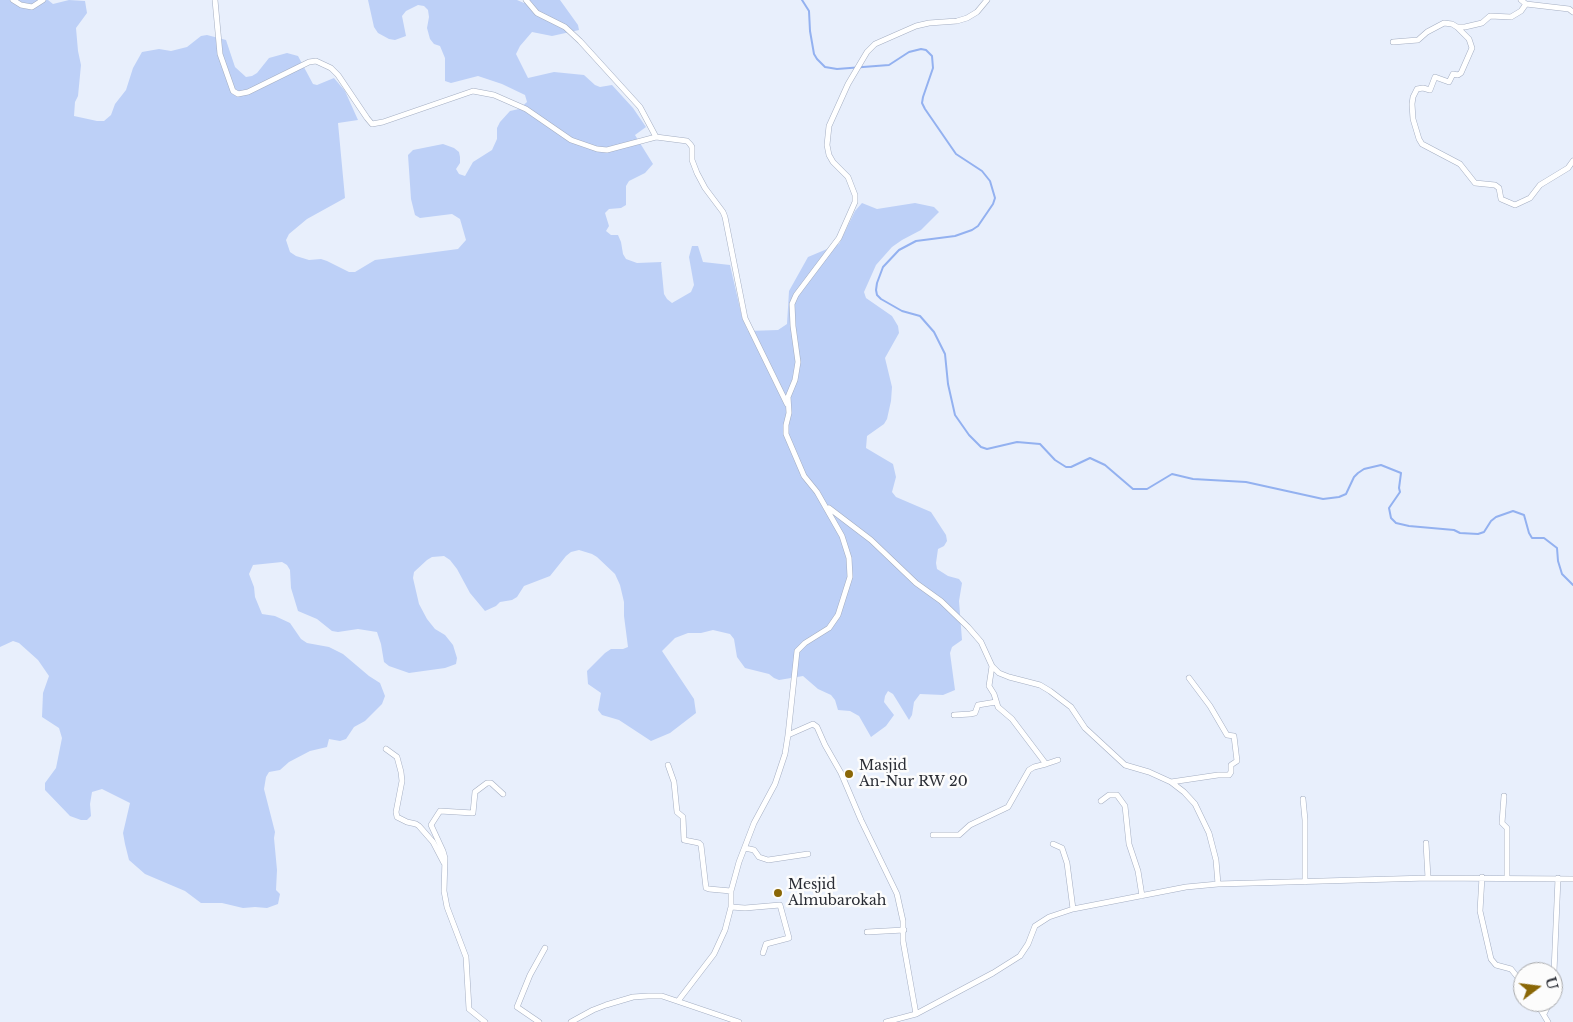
<!DOCTYPE html>
<html>
<head>
<meta charset="utf-8">
<style>
	body { margin:0 }
	#map { position:relative; width:1573px; height:1022px; overflow:hidden; background:#e8effc; font-family:"Libre Baskerville",serif }
	canvas { display:block }
	.north { position:absolute; left:1513px; top:962px; width:50px; height:50px; box-sizing:border-box; background:#fcfcfc; border:1px solid #a8a9ac; border-radius:50%; rotate:75deg; font-size:14px; font-weight:700; line-height:20px; text-align:center; color:#292c34 }
	.north::after { content:''; display:block; margin:auto; width:18px; height:22px; background:#8a6707; clip-path:polygon(50% 0,100% 100%,50% 72%,0 100%) }
</style>
</head>
<body>
<div id="map">
<canvas width="1573" height="1022"></canvas>
<div class="north">U</div>
</div>
<script>
const context = document.querySelector('canvas').getContext('2d');
context.lineJoin = 'round';
function paint(path, color) { context.fillStyle = color; context.fill(path, 'evenodd'); }
const shape = rows => new Path2D(rows.map(r => 'M' + r).join(''));
function stroke(path, color, width, dash) { context.strokeStyle = color; context.lineWidth = width; context.lineCap = dash ? 'butt' : 'round'; context.setLineDash(dash || []); context.stroke(path); }
function drawText(font, color, halo, rows, align = 'center') {
  context.font = font + ' "Libre Baskerville",serif'; context.lineWidth = 5; context.setLineDash([]); context.textBaseline = 'middle'; context.strokeStyle = halo; context.fillStyle = color; for (const [text, x, y, turn = 0] of rows) {
    context.save(); context.translate(x, y); context.rotate((+turn || 0) * Math.PI / 180); context.textAlign = isNaN(turn) ? turn : align; if (halo) context.strokeText(text, 0, 0); context.fillText(text, 0, 0); context.restore();
  }
}
const green = shape([
	[0,0,48,0,53,4,69,0,85,1,87,13,76,28,78,51,81,65,78,96,75,102,74,116,97,121,104,121,111,115,115,104,126,90,133,68,142,52,159,49,171,51,187,47,201,36,207,35,226,40,235,67,246,77,252,76,257,73,269,58,287,53,298,56,313,84,317,85,334,78,345,91,358,120,338,123,345,198,307,219,289,234,286,240,290,252,296,256,309,260,321,259,327,261,349,272,355,272,375,260,458,249,466,240,460,219,452,214,420,218,415,215,411,199,408,155,413,150,443,144,454,148,459,152,460,157,460,163,456,169,459,174,465,176,473,162,492,150,497,139,497,128,500,122,510,111,519,109,527,102,525,95,502,84,478,76,451,83,445,81,445,58,440,46,434,44,430,39,427,28,429,17,428,10,424,6,418,5,406,11,402,16,406,36,395,40,389,39,378,33,374,27,368,0,517,0,524,3,529,0,560,0,578,25,579,30,552,36,532,32,520,46,516,54,528,78,554,72,584,75,595,85,600,87,612,85,633,108,646,127,635,135,653,164,645,173,629,181,626,186,626,205,621,208,609,209,605,213,609,226,606,231,611,235,618,235,621,242,623,254,626,259,637,263,662,262,661,263,664,294,667,299,672,303,691,292,694,285,689,257,692,246,698,246,703,262,730,265,742,317,748,331,778,330,787,324,789,291,808,257,839,244,855,211,862,203,877,209,915,203,934,207,939,212,921,230,902,240,892,247,876,265,864,292,866,298,892,316,898,326,899,333,885,358,892,387,891,401,887,419,884,424,867,436,866,448,893,464,896,477,892,492,896,497,931,512,946,535,947,541,944,546,938,549,936,563,937,569,948,576,959,579,962,583,959,601,962,640,952,647,950,653,955,690,943,695,920,694,914,702,912,715,909,720,893,694,888,691,885,696,884,702,894,715,886,726,871,737,859,716,850,711,838,710,835,700,831,695,818,689,803,676,779,680,774,678,769,674,745,668,737,657,734,639,730,634,713,630,701,633,688,633,675,638,662,651,694,699,696,713,670,733,651,741,619,720,602,715,598,710,601,693,588,684,587,671,605,653,611,649,623,649,628,647,624,616,624,602,620,585,615,574,597,557,592,554,579,550,571,552,566,556,550,576,524,586,517,597,512,600,500,602,496,606,485,611,470,593,457,569,450,560,444,556,432,557,427,560,414,572,413,578,419,604,427,619,435,629,445,635,453,645,457,658,456,664,445,668,409,673,389,666,384,662,381,644,377,632,358,629,338,632,332,631,317,619,298,611,291,588,290,570,287,565,282,562,253,565,249,574,254,587,255,597,262,614,275,616,290,623,301,639,307,643,329,647,343,654,369,676,380,683,385,696,382,704,365,721,354,727,346,739,340,741,329,739,327,747,310,751,289,762,280,770,269,772,266,777,264,789,275,832,274,838,277,870,276,890,280,894,278,904,267,908,255,907,243,908,222,903,201,903,185,891,145,874,129,860,125,844,123,833,130,803,102,789,92,792,90,804,91,816,87,820,81,820,70,816,45,790,45,783,56,768,62,738,59,728,42,717,43,693,49,676,38,660,19,643,13,641,0,647]
]);
const stream = shape([
	[802,0,809,11,810,31,814,54,817,59,825,67,837,69,889,65,909,52,921,49,926,50,932,56,933,68,923,97,922,103,925,109,956,154,982,171,990,181,995,198,993,204,978,226,972,230,955,236,916,241,899,250,883,267,877,283,876,290,877,295,881,299,902,311,920,316,934,332,945,354,948,384,955,415,969,435,981,447,987,449,1017,442,1040,444,1055,460,1066,467,1071,467,1090,458,1105,465,1133,489,1147,489,1172,474,1193,479,1246,482,1323,499,1339,497,1346,494,1354,477,1358,473,1364,469,1381,465,1401,473,1399,488,1400,492,1389,508,1391,518,1396,523,1409,526,1454,530,1460,533,1478,534,1484,532,1491,521,1496,517,1513,511,1524,515,1529,533,1532,538,1544,538,1557,548,1558,561,1562,574,1573,585]
]);
const street = shape([
	[13,0,21,5,32,7,43,0],
	[215,0,220,54,233,91,238,94,248,92,309,62,316,61,331,68,338,75,367,118,372,124,383,122,473,91,494,95,526,109,571,140,597,149,607,150,656,137,687,141,690,144,692,147,692,160,697,173,705,188,723,212,725,217,745,318,787,404],
	[526,0,537,13,565,27,580,41,640,107,656,137],
	[1521,0,1526,4,1569,9,1573,12],
	[1457,27,1469,39,1472,48,1461,73,1458,75,1453,74,1449,82,1435,77,1430,90,1423,88,1417,89,1413,97,1412,104,1413,119,1419,139,1422,144,1460,164,1475,183,1495,185,1499,188,1501,199,1515,205,1530,198,1540,185,1568,168,1573,161],
	[1393,42,1418,40,1427,32,1444,23,1452,24,1457,27,1465,27,1482,23,1490,16,1511,17,1521,11,1526,4],
	[829,508,871,540,916,583,941,601,968,627,981,642,992,666,999,673,1009,677,1040,685,1050,691,1071,707,1085,728,1125,765,1149,772,1171,782,1184,792,1195,804,1209,833,1216,860,1218,884],
	[954,715,970,714,975,713,978,705,996,702],
	[788,735,813,724,817,727,825,745,841,773,861,820,897,894,903,921,903,941,916,1014],
	[386,749,397,757,401,772,402,781,396,812,397,817,407,822,416,824,419,826,433,842,444,863],
	[1046,764,1058,760],
	[668,765,674,782,677,812,683,817,684,840,699,843,701,845,706,888,709,889,731,891],
	[1171,782,1218,775,1229,775,1231,772,1231,765,1237,761,1234,736,1227,735,1210,706,1189,678],
	[1504,796,1502,823,1507,828,1507,877],
	[1303,799,1305,820,1305,882],
	[1101,801,1109,795,1117,795,1125,806,1129,844,1138,871,1142,896],
	[933,835,959,835,970,825,1008,807,1029,770,1034,767,1046,764,1012,719,998,707,994,694,989,686,992,666],
	[1426,843,1428,878],
	[1053,844,1062,848,1067,863,1073,909],
	[745,848,754,850,759,857,768,860,808,854],
	[1482,877,1480,911,1491,959,1496,965,1511,969,1523,984],
	[731,907,745,908,780,905,789,938,766,944,763,953],
	[867,932,904,930],
	[1553,995,1558,878],
	[678,1001,714,954,725,930,731,907,731,891,739,862,754,823,775,784,785,754,788,735,797,651,805,643,829,628,838,615,850,577,849,558,842,536,817,492,804,476,786,434,786,425,789,413,788,397,795,380,798,362,793,326,792,304,796,295,839,238,855,202,855,195,848,177,833,162,829,155,827,145,829,126,848,84,867,52,875,44,916,26,929,23,957,21,967,18,977,12,987,0],
	[1536,1002,1548,1022],
	[1544,1014,1550,1002],
	[485,1022,469,1009,466,957,447,907,444,891,445,858,443,851,431,825,440,811,473,813,475,792,487,783,491,783,503,794],
	[539,1022,517,1007,530,975,545,948],
	[571,1022,593,1010,606,1005,633,997,648,996,662,996,739,1022],
	[886,1022,916,1014,993,973,1020,956,1028,944,1035,926,1049,917,1073,909,1186,887,1218,884,1428,878,1573,879]
]);
const markers = [
	[849,774,5,"#8a6707"],
	[778,893,5,"#8a6707"]
];
const poiNames = [
	["Masjid",859,766],
	["An-Nur RW 20",859,782],
	["Mesjid",788,885],
	["Almubarokah",788,901]
];
paint(green, '#bdd0f7');
stroke(stream, '#93b1f0', 2);
stroke(street, '#a4aec2', 6);
stroke(street, '#fff', 5);
for (const [x, y, r, color] of markers) { const dot = new Path2D(); dot.arc(x, y, r, 0, 2 * Math.PI); context.fillStyle = color; context.fill(dot); stroke(dot, '#fcfcfc', 2); }
drawText('14px', '#292c34', '#fcfcfc', poiNames, 'left');
</script>
</body>
</html>
